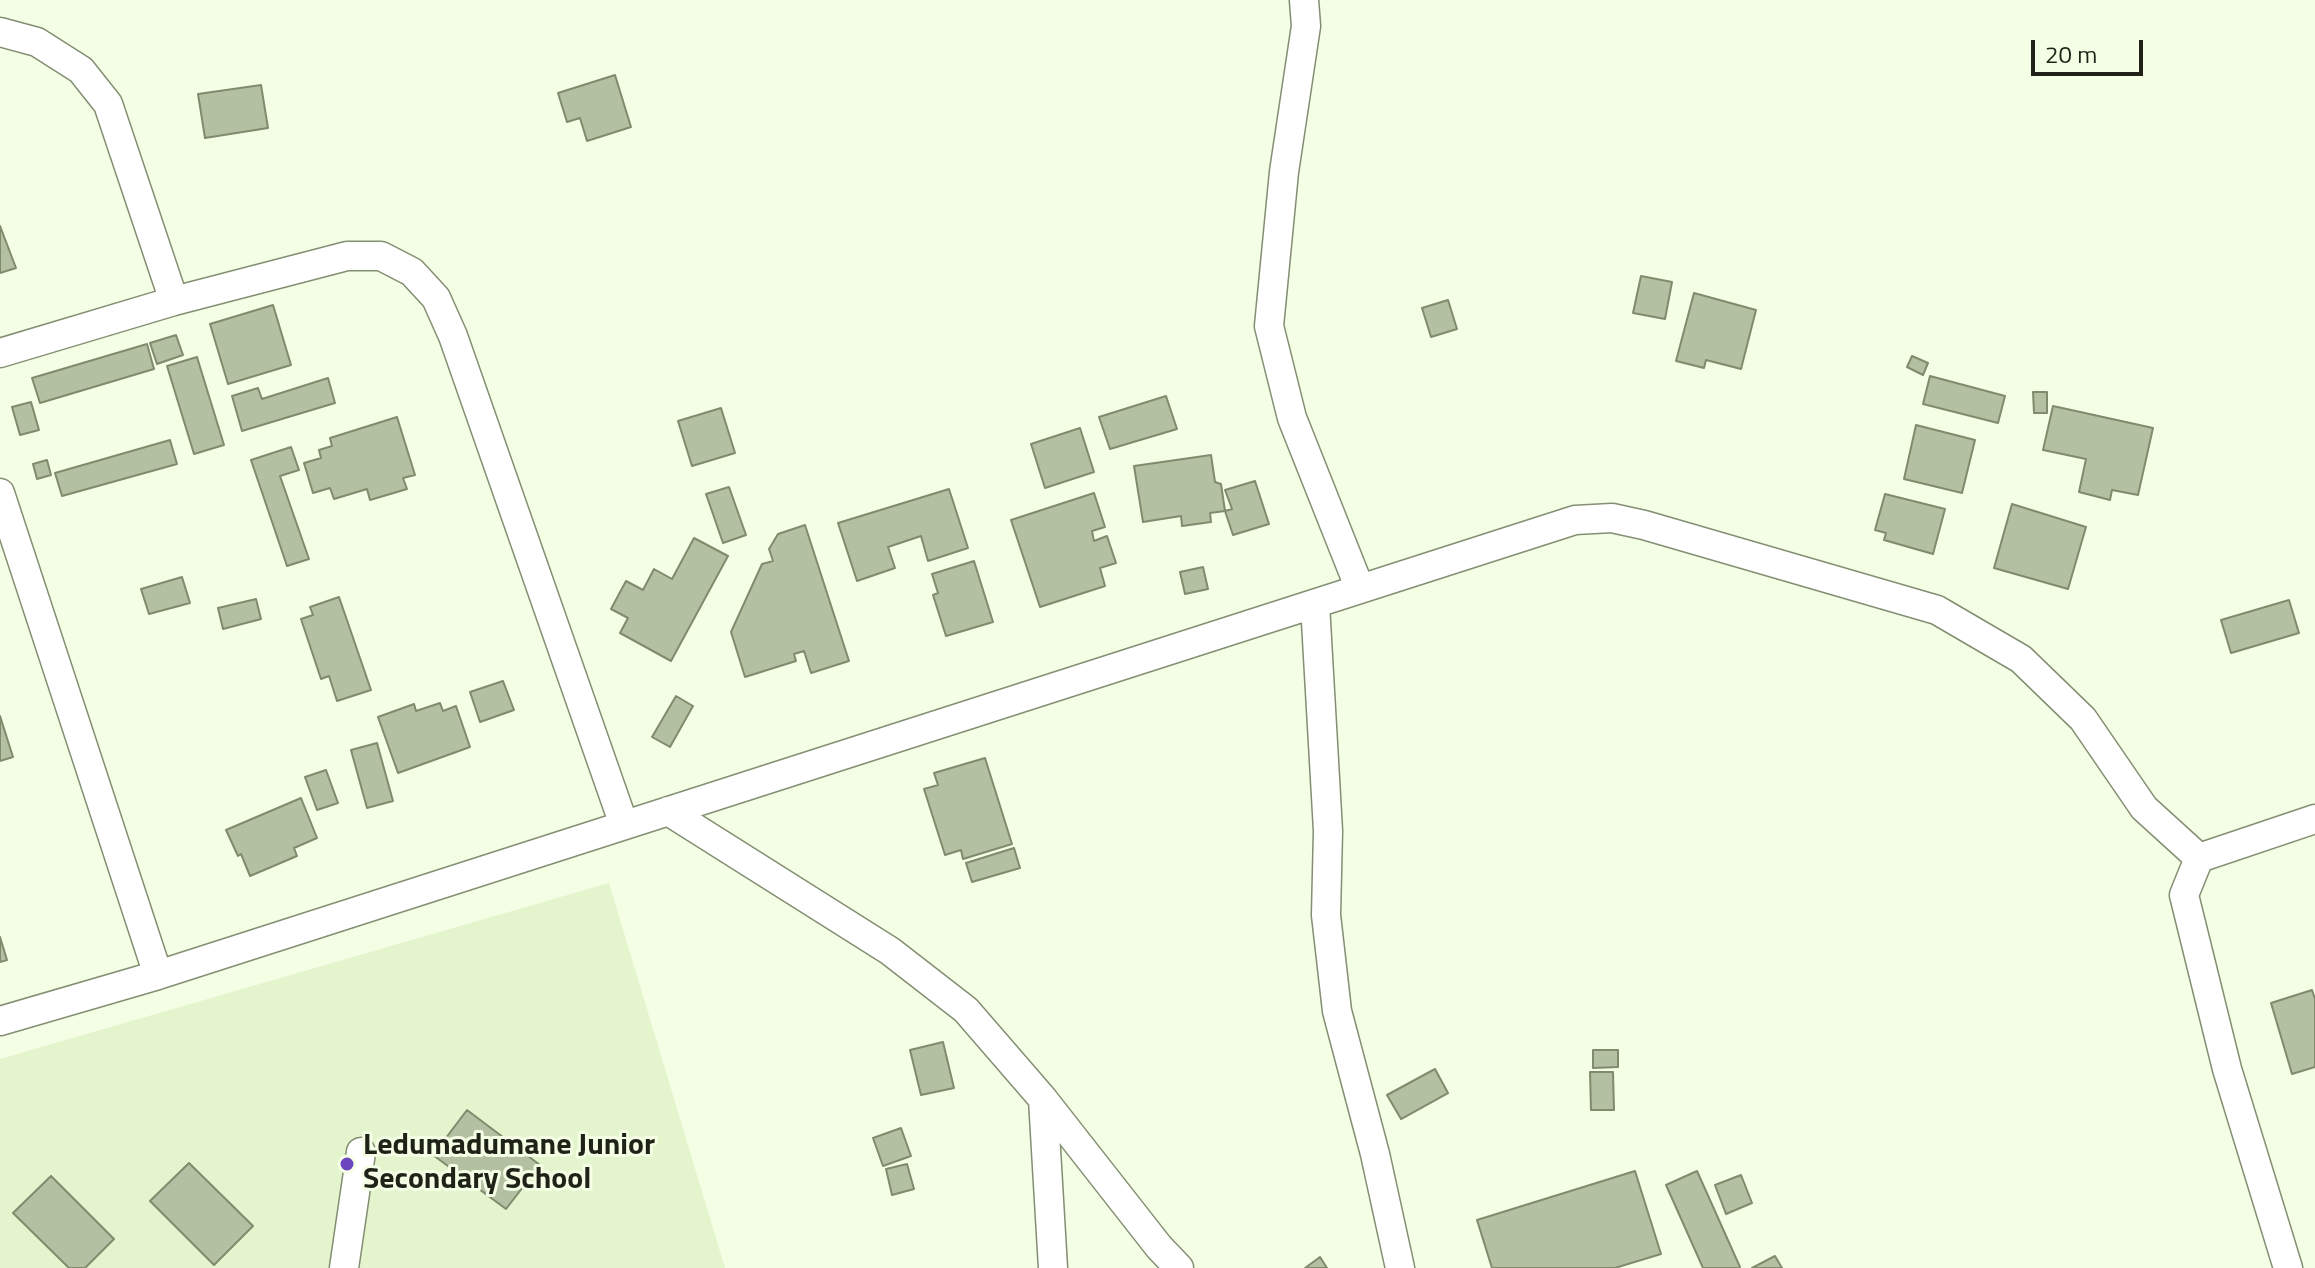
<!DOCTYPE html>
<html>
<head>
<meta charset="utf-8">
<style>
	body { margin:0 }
	#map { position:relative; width:2315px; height:1268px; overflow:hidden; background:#f4fee5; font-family:"Titillium Web",sans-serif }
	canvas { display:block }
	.scale { position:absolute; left:2031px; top:40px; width:112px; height:36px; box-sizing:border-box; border:4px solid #1e2217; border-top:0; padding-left:10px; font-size:24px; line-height:28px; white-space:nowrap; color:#1e2217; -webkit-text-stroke:6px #f4fee5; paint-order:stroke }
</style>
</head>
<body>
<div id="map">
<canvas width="2315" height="1268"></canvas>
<div class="scale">20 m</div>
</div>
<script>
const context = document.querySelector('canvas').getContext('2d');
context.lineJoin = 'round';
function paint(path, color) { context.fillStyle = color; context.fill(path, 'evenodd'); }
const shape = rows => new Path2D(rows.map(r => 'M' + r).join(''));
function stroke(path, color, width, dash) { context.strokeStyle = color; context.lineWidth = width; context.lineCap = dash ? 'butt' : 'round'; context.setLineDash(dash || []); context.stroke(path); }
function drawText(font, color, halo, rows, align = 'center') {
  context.font = font + ' "Titillium Web",sans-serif'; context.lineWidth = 6; context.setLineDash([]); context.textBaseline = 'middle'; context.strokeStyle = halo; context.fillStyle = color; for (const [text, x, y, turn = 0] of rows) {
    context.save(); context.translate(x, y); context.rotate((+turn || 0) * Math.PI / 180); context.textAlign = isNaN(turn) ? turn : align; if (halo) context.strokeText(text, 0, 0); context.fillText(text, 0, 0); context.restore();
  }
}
const built = shape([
	[609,883,725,1268,0,1268,0,1059]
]);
const building = shape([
	[615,75,631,127,587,141,580,118,567,122,558,93,615,75],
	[261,85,268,128,205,138,198,94,261,85],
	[0,226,16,268,0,273,0,226],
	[1641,276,1672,282,1665,319,1633,313,1641,276],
	[1694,293,1756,310,1741,369,1706,360,1704,368,1676,361,1694,293],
	[1448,300,1457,329,1431,337,1422,308,1448,300],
	[273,305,291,365,228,384,210,324,273,305],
	[176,335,183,355,157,364,150,343,176,335],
	[147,344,154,369,40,403,32,378,147,344],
	[1912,356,1928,363,1923,375,1907,367,1912,356],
	[197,357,224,445,194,454,167,366,197,357],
	[1930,376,2005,396,1998,423,1923,404,1930,376],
	[328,378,335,403,242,431,232,396,258,388,262,399,328,378],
	[2033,392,2047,392,2047,413,2034,413,2033,392],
	[1166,396,1177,429,1110,449,1099,417,1166,396],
	[31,402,39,430,20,435,12,407,31,402],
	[2053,406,2153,428,2138,495,2112,490,2110,500,2079,492,2086,459,2043,450,2053,406],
	[721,408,735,453,692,466,678,421,721,408],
	[397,417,415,475,403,478,407,489,370,500,367,489,334,499,330,488,313,493,304,463,321,458,319,450,332,446,330,438,397,417],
	[1916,425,1975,440,1962,493,1904,479,1916,425],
	[1080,428,1094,472,1045,488,1031,444,1080,428],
	[170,440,177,464,62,496,55,473,170,440],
	[291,447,299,470,280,476,309,559,287,566,251,460,291,447],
	[1211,455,1215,482,1221,484,1225,511,1210,513,1211,522,1182,526,1181,516,1143,522,1134,466,1211,455],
	[47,460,51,475,37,479,33,464,47,460],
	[1255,481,1269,524,1233,535,1225,511,1232,509,1225,490,1255,481],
	[729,487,746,535,723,543,706,494,729,487],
	[949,489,968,548,928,561,921,536,888,547,895,568,857,581,838,523,949,489],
	[1094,493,1105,527,1092,531,1094,541,1107,536,1116,563,1100,568,1105,586,1040,607,1011,520,1094,493],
	[1885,494,1945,509,1933,554,1884,540,1886,533,1875,530,1885,494],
	[2012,504,2086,527,2068,589,1994,568,2012,504],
	[805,525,849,661,811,673,804,651,794,654,796,661,745,677,731,632,762,564,773,561,769,549,778,534,805,525],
	[694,538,728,556,671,661,620,633,628,618,611,609,626,581,643,590,654,569,672,579,694,538],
	[974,561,993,622,946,636,933,595,938,593,932,574,974,561],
	[1203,567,1208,589,1185,594,1180,572,1203,567],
	[182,577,190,603,149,614,141,589,182,577],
	[339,597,371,690,337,701,329,676,321,679,301,619,313,615,310,607,339,597],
	[256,599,261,619,223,629,218,608,256,599],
	[2289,600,2299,633,2231,653,2221,620,2289,600],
	[503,681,514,710,480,722,470,692,503,681],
	[676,696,693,706,670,747,652,737,676,696],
	[440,703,443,711,456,706,470,747,398,773,378,717,414,704,416,711,440,703],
	[0,716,13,757,0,761,0,716],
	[377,743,393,801,367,808,351,750,377,743],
	[985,758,1012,844,963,859,961,850,945,855,924,789,938,785,934,773,985,758],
	[326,770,338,803,317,810,305,777,326,770],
	[301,798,317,838,294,848,297,856,250,876,241,854,238,856,226,830,301,798],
	[1014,848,1020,868,972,882,966,863,1014,848],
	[0,937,7,960,0,962,0,937],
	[2312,990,2315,999,2315,1067,2292,1074,2271,1003,2312,990],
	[943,1042,954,1088,921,1095,910,1050,943,1042],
	[1593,1050,1618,1050,1618,1067,1593,1068,1593,1050],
	[1435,1069,1448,1093,1401,1119,1387,1095,1435,1069],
	[1590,1072,1613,1072,1614,1110,1591,1110,1590,1072],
	[467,1110,540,1165,506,1209,433,1155,467,1110],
	[901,1128,911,1156,883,1166,873,1138,901,1128],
	[189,1163,253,1226,214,1265,150,1201,189,1163],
	[907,1164,914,1189,892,1195,886,1169,907,1164],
	[1635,1171,1661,1254,1615,1268,1492,1268,1477,1220,1635,1171],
	[1697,1171,1740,1267,1739,1268,1703,1268,1666,1185,1697,1171],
	[1741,1175,1752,1203,1726,1214,1715,1185,1741,1175],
	[51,1176,114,1239,85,1268,69,1268,13,1213,51,1176],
	[1775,1256,1782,1268,1752,1268,1775,1256],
	[1320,1257,1327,1268,1305,1268,1320,1257]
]);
const street = shape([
	[1304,0,1306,26,1284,172,1269,326,1292,418,1360,589],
	[0,32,37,42,81,70,108,104,174,301],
	[0,353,174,301,347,256,381,256,412,272,436,298,453,336,624,825],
	[0,493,158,975],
	[1315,604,1328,831,1326,915,1337,1011,1375,1154,1400,1268],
	[668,811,890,951,966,1010,1043,1099,1159,1247,1179,1268],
	[2199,858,2184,895,2227,1069,2288,1268],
	[0,1021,158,975,1575,520,1612,518,1644,525,1937,610,2021,659,2083,719,2144,808,2199,858,2315,819],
	[1043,1099,1053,1268],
	[344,1268,361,1152]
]);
const markers = [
	[347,1164,8,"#6c46bf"]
];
const poiNames = [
	["Ledumadumane Junior",363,1147],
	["Secondary School",363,1181]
];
paint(built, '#e4f4cd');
paint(building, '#b4c0a2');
stroke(building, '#808b6e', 2);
stroke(street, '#838e72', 31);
stroke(street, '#fff', 28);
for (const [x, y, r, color] of markers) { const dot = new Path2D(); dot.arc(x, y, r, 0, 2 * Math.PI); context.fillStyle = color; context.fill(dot); stroke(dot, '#f4fee5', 3); }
drawText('bold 30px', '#1e2217', '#f4fee5', poiNames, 'left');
</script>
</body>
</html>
